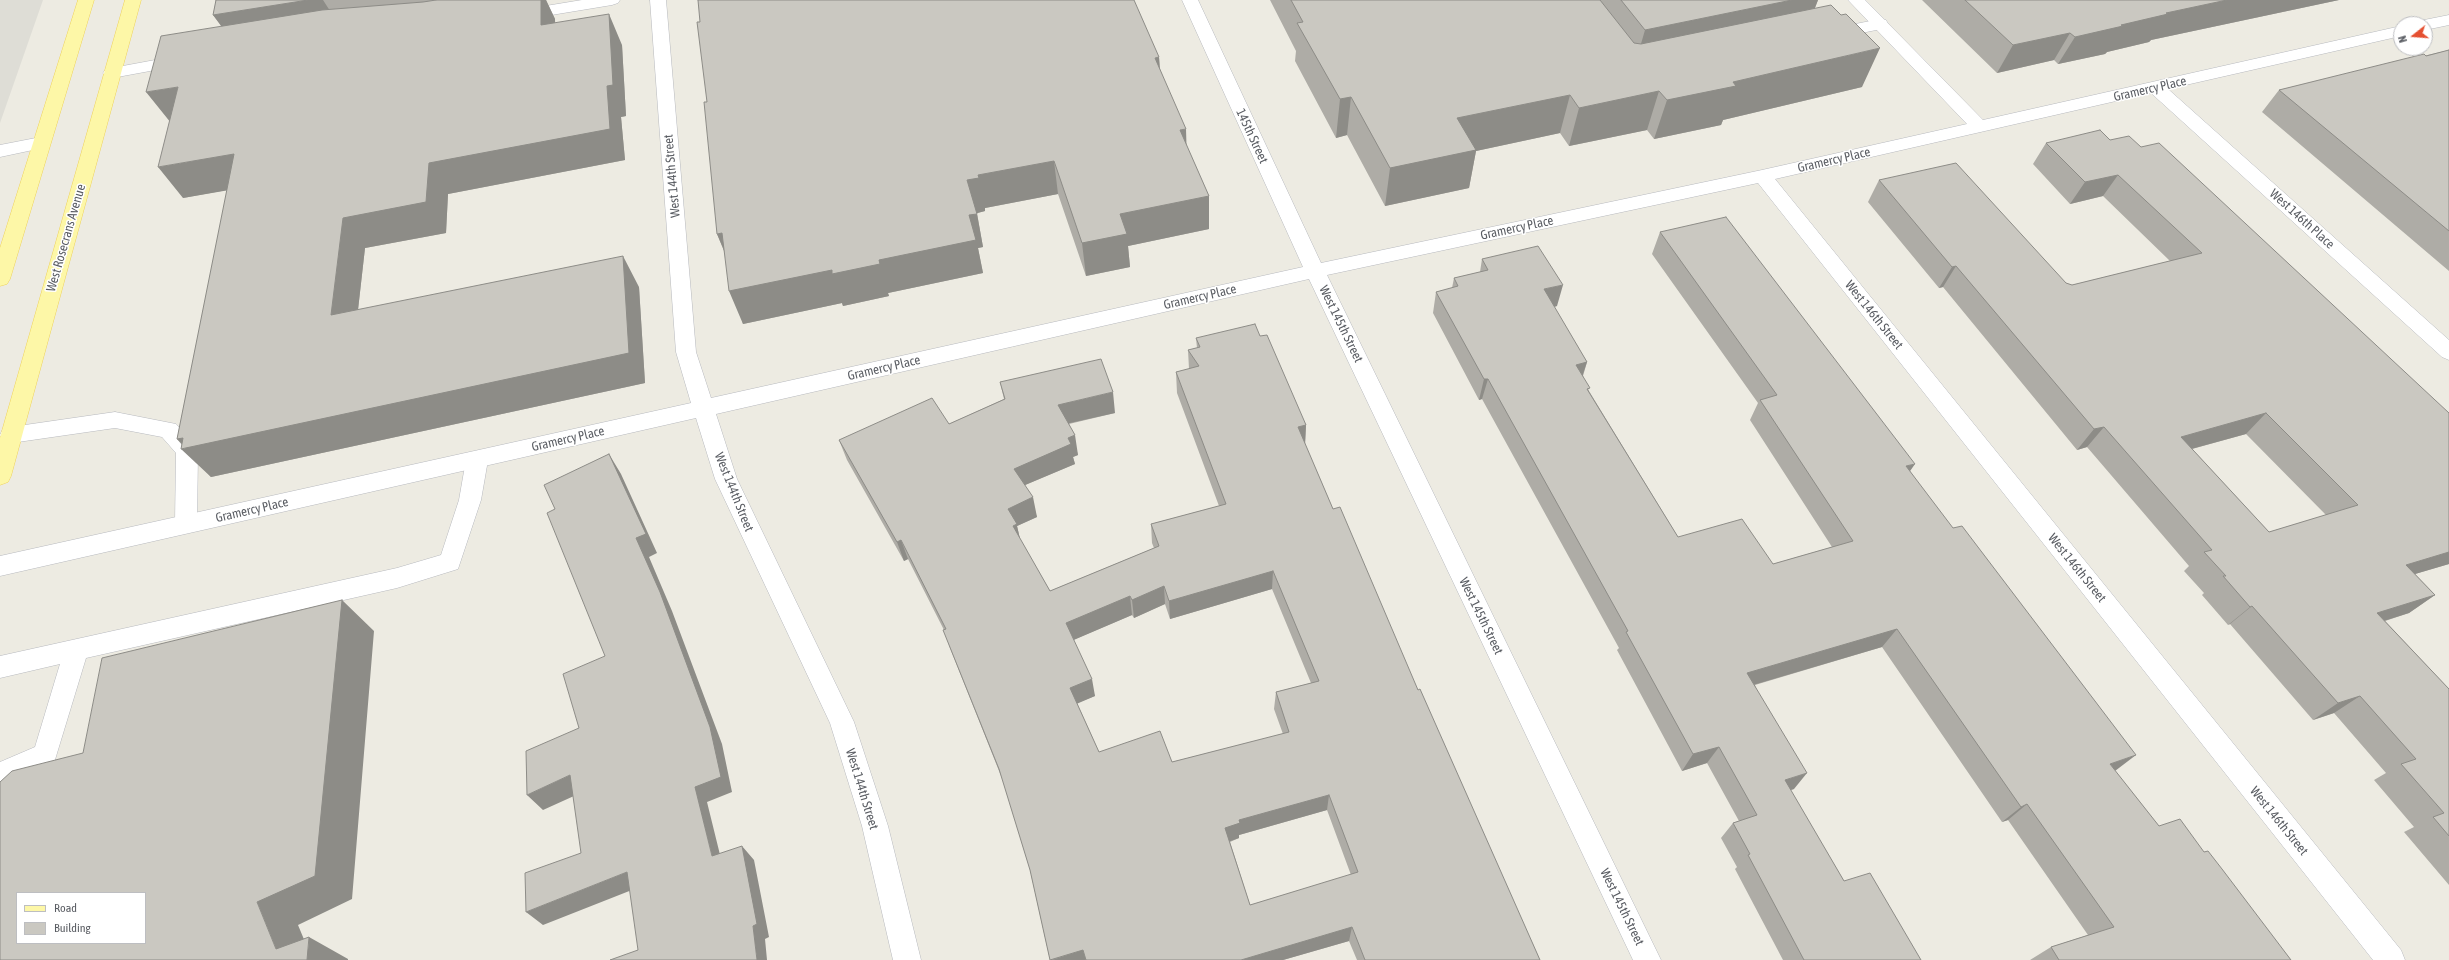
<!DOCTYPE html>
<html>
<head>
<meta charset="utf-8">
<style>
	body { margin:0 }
	#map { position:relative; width:2449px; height:960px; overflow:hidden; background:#edebe2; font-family:"Asap Condensed",sans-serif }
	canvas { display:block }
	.legend { position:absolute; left:16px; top:892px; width:130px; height:52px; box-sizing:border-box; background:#fff; border:1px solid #bdbec1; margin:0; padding:5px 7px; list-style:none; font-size:12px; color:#5a5d63 }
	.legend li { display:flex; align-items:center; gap:8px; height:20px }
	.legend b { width:20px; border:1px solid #bdbec1 }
	.north { position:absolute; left:2393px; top:16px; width:40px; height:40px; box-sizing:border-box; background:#fff; border:1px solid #bdbec1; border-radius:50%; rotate:253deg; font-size:11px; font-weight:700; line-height:16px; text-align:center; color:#5a5d63 }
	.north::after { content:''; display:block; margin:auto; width:14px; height:18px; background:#e54f30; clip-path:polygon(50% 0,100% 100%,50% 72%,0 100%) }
</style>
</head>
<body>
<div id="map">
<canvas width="2449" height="960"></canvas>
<ul class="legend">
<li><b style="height:5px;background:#fdf7a7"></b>Road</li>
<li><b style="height:11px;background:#cac8c1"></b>Building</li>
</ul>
<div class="north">N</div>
</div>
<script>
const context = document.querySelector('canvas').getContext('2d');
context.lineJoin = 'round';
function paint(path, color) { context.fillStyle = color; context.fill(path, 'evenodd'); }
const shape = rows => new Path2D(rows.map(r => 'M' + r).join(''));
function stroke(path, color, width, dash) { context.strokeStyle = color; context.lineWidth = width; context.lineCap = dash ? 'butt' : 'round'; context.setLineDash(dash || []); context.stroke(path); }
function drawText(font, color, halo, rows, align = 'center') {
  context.font = font + ' "Asap Condensed",sans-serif'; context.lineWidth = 3; context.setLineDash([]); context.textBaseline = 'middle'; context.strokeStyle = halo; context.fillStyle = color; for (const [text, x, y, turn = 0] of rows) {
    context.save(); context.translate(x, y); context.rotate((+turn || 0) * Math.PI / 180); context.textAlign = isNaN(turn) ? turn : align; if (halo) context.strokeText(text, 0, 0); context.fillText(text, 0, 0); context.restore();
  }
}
const industrial = shape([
	[0,0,43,0,0,123]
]);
const service = shape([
	[582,0,620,0,618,3,612,5,521,20,515,19,513,15,515,11,521,10,582,0],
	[1880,19,1886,20,1888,24,1886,28,1832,39,1826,38,1824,34,1826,30,1880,19],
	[182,55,188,56,190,60,188,64,112,78,106,77,103,73,106,69,112,68,182,55],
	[41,137,47,139,50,143,47,147,0,157,0,145,41,137],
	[115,412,176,424,195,445,198,451,197,524,194,531,186,533,178,531,175,524,176,453,162,437,115,428,11,443,3,441,0,435,3,429,11,427,115,412],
	[477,451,485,454,488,460,481,500,458,569,397,588,86,658,54,763,0,786,0,762,35,747,60,664,0,678,0,656,397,568,441,555,459,500,466,460,469,454,477,451]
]);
const minor = shape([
	[650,0,666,0,696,352,711,398,1303,267,1182,0,1198,0,1321,263,1762,170,1967,124,1848,0,1865,0,1983,120,2401,26,2401,36,2168,89,2449,340,2449,360,2442,357,2151,93,1775,179,2401,950,2405,960,2373,960,1758,183,1327,275,1661,960,1633,960,1309,279,716,414,737,479,854,722,888,826,921,960,893,960,862,826,830,723,715,479,696,418,0,576,0,556,691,403,676,352,650,0],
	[2449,15,2449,25,2425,30,2425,24,2417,24,2419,21,2449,15]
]);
const primary = shape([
	[78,0,94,0,10,279,7,284,0,286,0,248,78,0],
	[125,0,141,0,11,476,8,482,0,485,0,438,125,0]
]);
const wall = shape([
	[216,0,546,0,555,19,555,23,622,45,626,116,621,117,625,160,448,194,446,233,365,248,358,310,639,287,645,383,211,477,182,445,177,439,227,190,183,198,222,26,213,15],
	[1270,0,1818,0,1815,8,1862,87,1723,120,1721,125,1654,139,1647,130,1569,146,1560,133,1476,151,1469,188,1385,206,1347,135,1336,138,1295,61,1296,51],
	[1922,0,2339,0,2151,40,2149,42,2107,52,2105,54,2058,64,2054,60,1997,73],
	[2449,50,2449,271,2262,112,2279,90],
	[1159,57,1160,69,1186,144,1209,196,1209,229,1128,246,1130,267,1086,276,1058,194,985,208,985,211,977,213,983,247,978,248,983,273,888,293,889,296,843,306,842,303,743,324,724,251,717,234],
	[2110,140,2141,147,2449,413,2449,564,2415,574,2435,595,2409,613,2385,621,2449,689,2449,885,2404,832,2414,827,2374,780,2386,773,2334,713,2313,720,2230,624,2228,625,2202,595,2204,593,2184,571,2189,566,2087,447,2077,450,1943,287,1939,288,1868,202,1879,180,2066,283,2072,285,2170,261,2103,196,2070,204,2033,164,2046,143],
	[2246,434,2326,515,2269,532,2192,449],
	[1660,232,1910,471,2115,771,2159,826,2204,852,2291,960,2030,960,2051,947,2088,935,2008,820,2002,822,1882,647,1755,685,1794,789,1790,790,1844,881,1921,960,1783,960,1735,869,1737,867,1721,838,1733,823,1739,821,1707,763,1682,771,1617,650,1619,648,1482,399,1479,400,1433,313,1436,292,1452,288,1454,278,1480,272,1482,259,1557,306,1554,307,1587,362,1583,376,1589,391,1678,537,1773,564,1832,547,1750,420,1758,403,1652,254],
	[1260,336,1306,425,1305,444,1333,509,1418,690,1540,960,1357,960,1349,941,1283,960,1050,960,1030,870,1003,781,950,648,944,630,908,559,904,561,847,460,839,440,949,424,1004,399,1000,382,1115,413,1069,424,1078,455,1073,457,1075,464,1025,485,1037,517,1017,526,1020,539,1050,591,1154,548,1152,543,1151,524,1219,506,1177,393,1176,372,1189,369,1188,350,1197,348,1196,338],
	[1272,589,1311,683,1276,692,1274,709,1283,734,1172,762,1099,752,1077,703,1095,696,1073,640,1132,615,1134,618,1165,604,1170,619],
	[1327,810,1351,875,1250,905,1230,842,1239,838,1239,835]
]);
const shadedWall = shape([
	[308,0,323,0,341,28,235,45,213,15],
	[541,0,546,0,555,19,556,56,541,25],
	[1792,0,1818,0,1805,33,1634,68,1645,30],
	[2227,0,2339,0,2151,40,2149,42,2107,52,2105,54,2058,64,2075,37,2166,13],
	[609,14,622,45,626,116,621,117,625,160,448,194,446,233,365,248,354,345,331,315,343,218,429,163,607,86],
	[2070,33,2054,60,1997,73,2013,45],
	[1880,48,1862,87,1723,120,1721,125,1654,139,1667,100,1733,82],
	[1159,57,1161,91,1155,58],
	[178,87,171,123,146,92],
	[1659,91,1647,130,1569,146,1579,108],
	[1570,95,1560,133,1476,151,1469,188,1385,206,1390,168,1457,118],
	[1351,97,1347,135,1336,138,1340,99],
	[1186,129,1187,162,1180,130],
	[234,154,258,185,183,198,158,167],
	[1054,161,1058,194,985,208,985,211,974,214,967,180,978,175],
	[2118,175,2103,196,2070,204,2085,182],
	[1209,196,1209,229,1128,246,1130,267,1086,276,1082,243,1120,214],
	[977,214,983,247,978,248,983,273,888,293,889,296,843,306,842,303,743,324,729,291,969,215],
	[722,233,731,267,717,234],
	[623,256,639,287,645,383,211,477,181,449,186,448,177,439],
	[1956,266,1943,287,1939,288,1952,267],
	[1563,285,1557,306,1538,311,1544,289],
	[1587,362,1580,383,1576,365],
	[1484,379,1488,379,1482,399,1479,400],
	[1113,392,1115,413,1061,425,1058,405],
	[2266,413,2246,434,2162,457,2181,437],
	[1306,425,1305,445,1298,427],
	[2104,427,2087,447,2077,450,2094,429],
	[1075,435,1078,455,1073,457,1075,464,1018,488,1014,469,1068,438],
	[609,454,621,474,657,553,649,557,672,611,722,744,732,792,707,802,724,871,712,856],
	[1915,464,1901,484,1906,466],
	[1033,497,1037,517,1017,526,1021,543,1017,545,1008,509],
	[901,540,908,559,904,561,897,542],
	[2449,552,2449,564,2381,584,2406,565],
	[1273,571,1272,589,1170,619,1169,601],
	[1164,586,1165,604,1134,618,1132,600],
	[2435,595,2409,613,2352,631,2377,613],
	[1130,596,1132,615,1069,642,1066,623],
	[342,600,374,631,352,899,298,925,308,949,309,937,348,959,348,960,296,960,276,949,257,902],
	[2252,606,2230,624,2228,625,2250,607],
	[1897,629,1882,647,1736,690,1747,673],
	[1092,679,1095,696,1074,705,1070,688],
	[2360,696,2334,713,2313,720,2338,703],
	[1719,747,1707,763,1682,771,1693,754],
	[2136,755,2115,771,2110,764],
	[1807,773,1794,789,1772,796,1785,780],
	[570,775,585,791,543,810,527,795],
	[1329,795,1327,810,1239,835,1239,838,1225,843,1225,828,1239,820],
	[2027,804,2008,820,2002,822,2021,807],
	[742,846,754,860,769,937,765,939,767,960,757,960],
	[627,872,642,886,543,925,526,912],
	[1352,927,1349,941,1283,960,1241,960],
	[1083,950,1086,960,1052,960]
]);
const building = shape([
	[216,0,308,0,213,15,216,0],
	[436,0,541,0,541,25,609,14,613,85,607,86,610,129,429,163,426,202,343,218,331,315,623,256,629,353,181,449,183,438,177,439,234,154,158,167,178,87,146,92,161,36,322,10,423,2,436,0],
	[698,0,1134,0,1159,57,1155,58,1186,129,1180,130,1209,196,1120,214,1127,234,1082,243,1054,161,978,175,979,178,967,180,977,214,969,215,976,240,879,260,880,264,832,274,832,270,729,291,722,233,717,234,704,102,707,102,697,22,700,22,698,0],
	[1291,0,1600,0,1634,43,1641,44,1831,5,1841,15,1846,14,1880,48,1733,82,1736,86,1667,100,1659,91,1579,108,1570,95,1457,118,1476,150,1390,168,1351,97,1340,99,1297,23,1303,22,1291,0],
	[1621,0,1792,0,1645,30,1621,0],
	[1965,0,2227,0,2166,13,2168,14,2121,25,2123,26,2075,37,2070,33,2013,45,1965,0],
	[2449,50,2449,231,2279,90,2424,54,2426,56,2449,50],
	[2100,130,2110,140,2129,136,2141,147,2159,143,2449,413,2449,552,2406,565,2435,595,2377,613,2449,689,2449,836,2433,817,2444,813,2401,764,2416,759,2360,696,2338,703,2252,606,2250,607,2223,576,2226,576,2204,552,2212,550,2104,427,2094,429,1956,266,1952,267,1879,180,1956,163,2066,283,2072,285,2202,253,2118,175,2085,182,2046,143,2100,130],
	[2266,413,2358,505,2269,532,2181,437,2266,413],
	[1726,217,1915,464,1906,466,1953,528,1962,526,2136,755,2110,764,2159,826,2180,819,2204,852,2208,851,2222,869,2291,960,2059,960,2051,947,2114,927,2027,804,2021,807,1897,629,1747,673,1807,773,1785,780,1844,881,1870,873,1921,960,1804,960,1748,855,1750,854,1733,823,1757,815,1719,747,1693,754,1626,632,1628,631,1488,379,1484,379,1436,292,1458,286,1454,278,1488,270,1482,259,1538,246,1563,285,1544,289,1587,362,1576,365,1590,388,1587,389,1678,537,1742,519,1773,564,1853,541,1760,400,1777,395,1660,232,1726,217],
	[1255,324,1260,336,1267,335,1306,425,1298,427,1333,509,1340,507,1418,690,1420,689,1540,960,1365,960,1352,927,1241,960,1086,960,1083,950,1050,960,1030,870,999,769,943,630,946,629,901,540,897,542,839,440,932,398,949,424,1005,399,1000,382,1101,359,1113,392,1058,405,1075,435,1068,438,1071,444,1014,469,1033,497,1008,509,1017,524,1013,526,1050,591,1159,546,1151,524,1226,504,1176,372,1199,366,1188,350,1200,347,1196,338,1255,324],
	[1273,571,1319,681,1276,692,1289,732,1172,762,1160,731,1099,752,1070,688,1092,679,1066,623,1130,596,1132,600,1164,586,1169,601,1273,571],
	[1329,795,1358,872,1250,905,1225,828,1240,823,1239,820,1329,795],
	[609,454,646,534,636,538,660,592,710,727,721,777,695,787,712,856,742,846,757,924,753,926,757,960,610,960,638,950,627,872,526,912,525,873,581,853,570,775,527,795,526,751,579,728,563,674,605,656,547,513,555,509,544,485,609,454],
	[342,600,315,876,257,902,276,949,309,937,307,960,0,960,0,782,12,771,83,753,102,658,342,600],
	[17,893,145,893,145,943,17,943,17,893]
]);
const streetNames = [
	["Gramercy Place",2150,89,-13],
	["145th Street",1252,136,65],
	["Gramercy Place",1834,160,-13],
	["West 144th Street",672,176,-95],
	["West 146th Place",2302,219,42],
	["Gramercy Place",1517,228,-12],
	["West Rosecrans Avenue",66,238,-74],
	["Gramercy Place",1200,297,-13],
	["West 146th Street",1874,315,51],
	["West 145th Street",1341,324,64],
	["Gramercy Place",884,368,-13],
	["Gramercy Place",568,439,-13],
	["West 144th Street",734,492,68],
	["Gramercy Place",252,510,-13],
	["West 146th Street",2077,568,51],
	["West 145th Street",1481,616,64],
	["West 144th Street",862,789,73],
	["West 146th Street",2279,821,51],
	["West 145th Street",1622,907,64]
];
paint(industrial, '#deddd6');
stroke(service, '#b7b9be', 1);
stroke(minor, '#b7b9be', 1);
stroke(primary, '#eed25a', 1);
paint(service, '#fff');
paint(minor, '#fff');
paint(primary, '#fdf7a7');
paint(wall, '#aeaca6');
paint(shadedWall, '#8d8c87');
paint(building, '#cac8c1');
stroke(building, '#8d8c87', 1);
drawText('13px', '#5a5d63', '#fff', streetNames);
</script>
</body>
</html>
